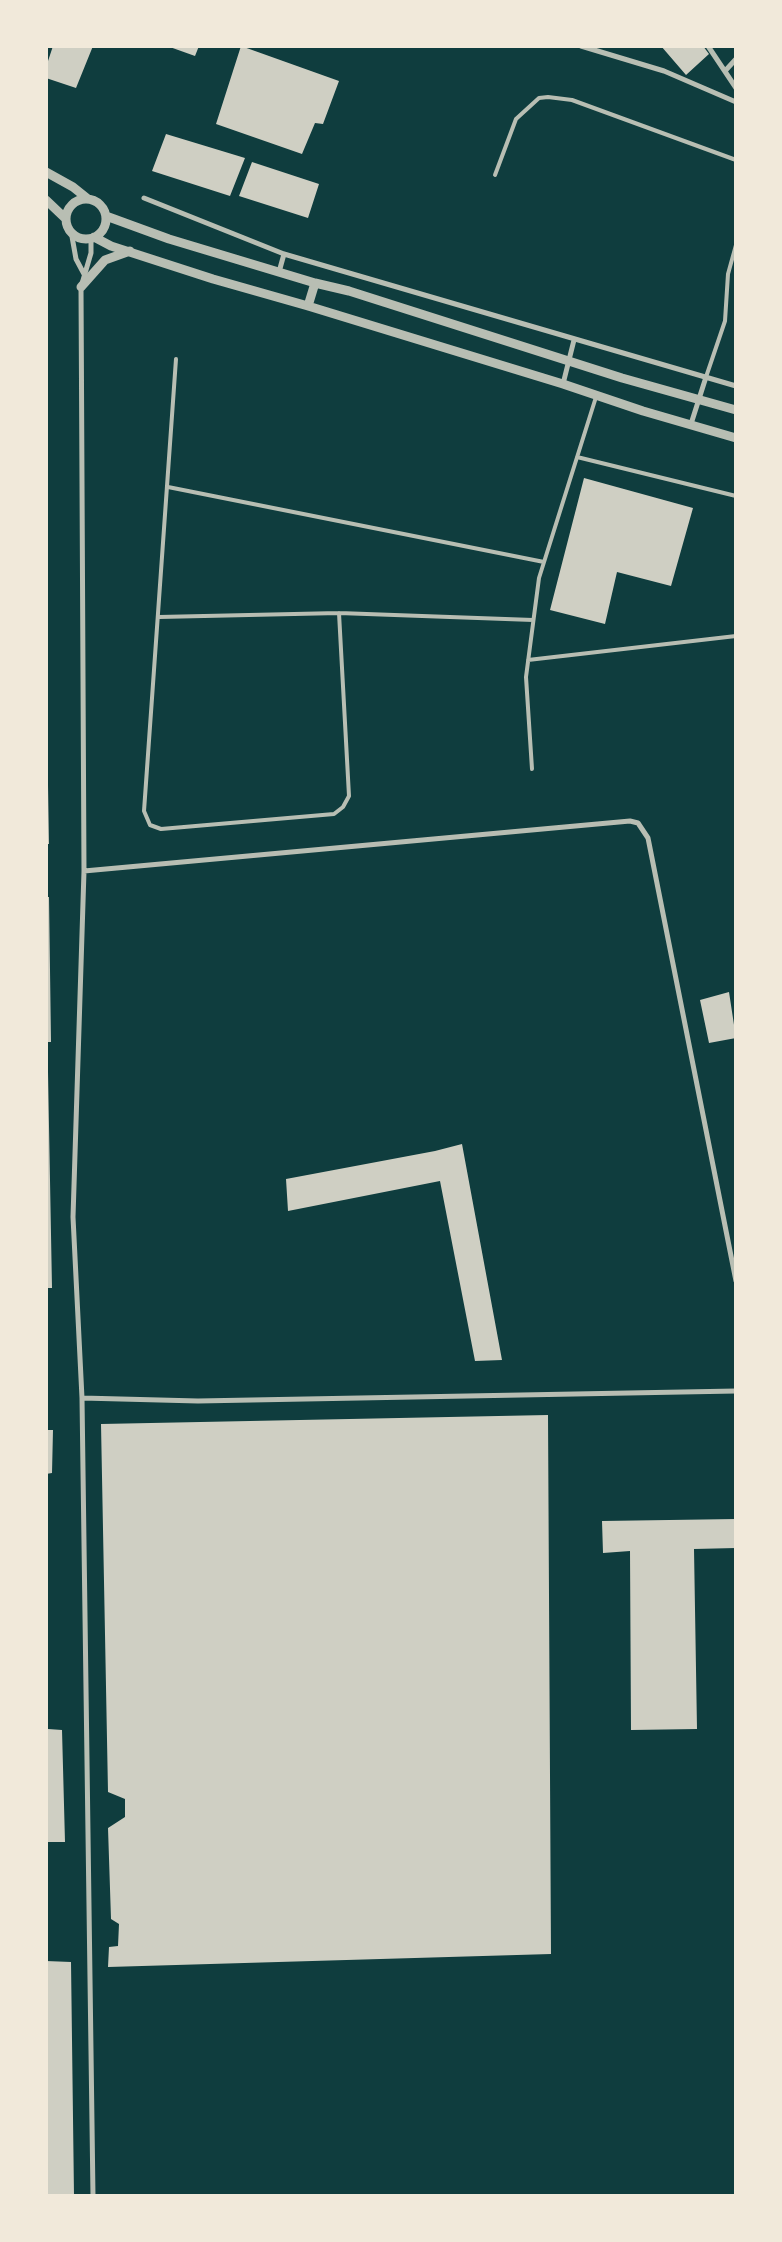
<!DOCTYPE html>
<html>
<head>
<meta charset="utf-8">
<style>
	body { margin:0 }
	#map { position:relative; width:782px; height:2242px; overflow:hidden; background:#0f3d3e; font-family:"DM Sans",sans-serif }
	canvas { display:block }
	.frame { position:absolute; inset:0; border:48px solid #f1e9da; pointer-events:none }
</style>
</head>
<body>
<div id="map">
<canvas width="782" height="2242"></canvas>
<div class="frame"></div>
</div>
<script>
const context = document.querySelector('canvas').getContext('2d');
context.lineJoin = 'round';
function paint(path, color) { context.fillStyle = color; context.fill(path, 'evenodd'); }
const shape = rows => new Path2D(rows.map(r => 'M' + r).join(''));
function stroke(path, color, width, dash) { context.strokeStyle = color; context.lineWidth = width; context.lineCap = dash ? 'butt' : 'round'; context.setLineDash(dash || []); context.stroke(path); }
const building = shape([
	[53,46,93,46,76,88,46,78,46,67],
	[167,46,199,46,195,56],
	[241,46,339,81,323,124,315,123,302,154,216,124],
	[661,46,703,46,709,54,686,75],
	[166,134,245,158,230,196,152,171],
	[252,162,319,184,308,218,239,196],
	[584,478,693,508,671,586,617,572,605,624,550,610],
	[46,785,48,785,49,844,46,844],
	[46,897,49,897,51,1042,46,1042],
	[729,992,736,1038,709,1043,700,1000],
	[46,1072,48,1072,52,1288,46,1288],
	[462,1144,502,1360,475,1361,440,1181,288,1211,286,1179,435,1151],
	[548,1415,551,1954,108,1967,109,1947,118,1946,119,1924,111,1919,108,1828,125,1817,125,1799,108,1792,101,1424],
	[46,1430,53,1430,52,1473,46,1474],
	[736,1519,736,1548,694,1549,697,1729,631,1730,630,1551,603,1553,602,1521],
	[47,1724,48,1729,62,1730,65,1842,46,1842],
	[46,1961,71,1962,74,2196,46,2196]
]);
const service = shape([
	[495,175,516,119,539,98,548,97,572,100,736,160],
	[176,359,144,811,150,825,161,829,334,814,343,807,349,796,339,613],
	[706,377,725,321,728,274,736,245],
	[577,457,736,496],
	[168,487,544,562],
	[159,617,339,613,533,620],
	[528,660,736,636],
	[532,769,526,677,539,578,596,397]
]);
const minor = shape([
	[581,46,664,71,736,102],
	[708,46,736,88],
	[725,71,736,59],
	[144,198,284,254,736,386],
	[71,231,76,259,84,274],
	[279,272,284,254],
	[563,384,574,340],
	[691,424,706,377],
	[84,871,81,287,91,253,91,238],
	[82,1398,73,1217,84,871,630,821,638,823,648,838,736,1281],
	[93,2196,82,1398,198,1401,736,1391]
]);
const tertiary = shape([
	[46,172,73,187,88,199],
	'66 219a20 20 0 1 1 40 0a20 20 0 1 1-40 0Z',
	[46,200,66,219],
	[106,216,169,239,315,283,349,291,622,378,736,410],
	[94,237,111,246,213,279,308,306,563,384,643,411,736,438],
	[81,287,105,260,130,251],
	[308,306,315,283]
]);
paint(building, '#cfcfc3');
stroke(service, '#b8beb3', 4);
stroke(minor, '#b8beb3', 5);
stroke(tertiary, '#b8beb3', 9);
</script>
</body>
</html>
